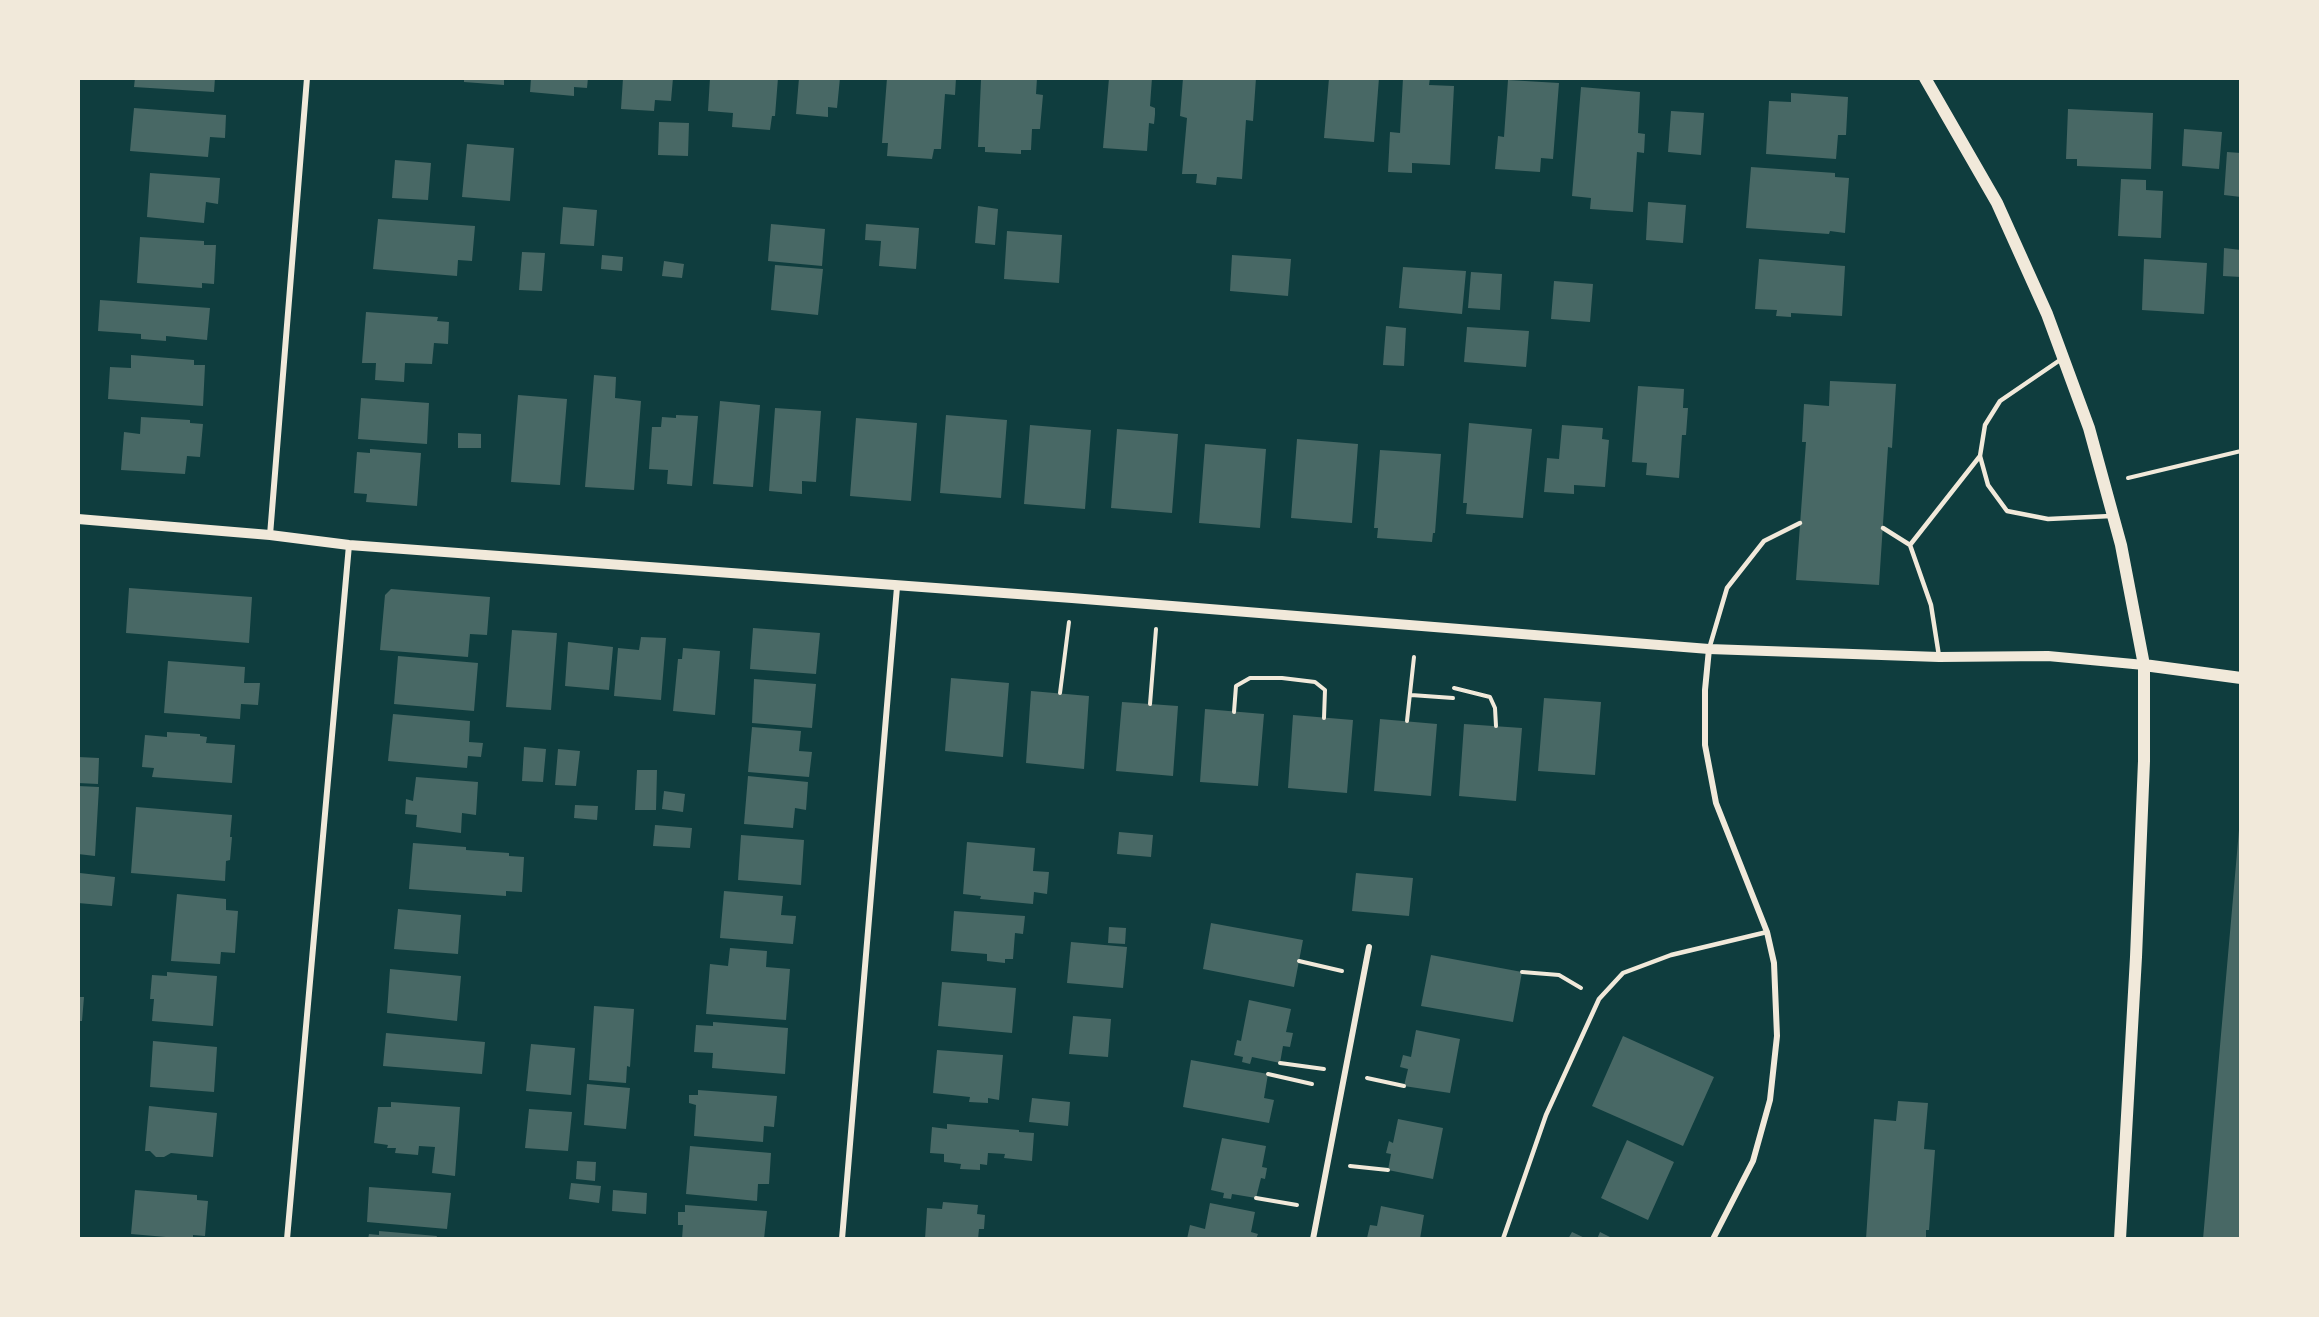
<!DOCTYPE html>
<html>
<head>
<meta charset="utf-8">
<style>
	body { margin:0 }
	#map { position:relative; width:2319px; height:1317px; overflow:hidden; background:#0f3d3e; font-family:Commissioner,sans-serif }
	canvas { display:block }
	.frame { position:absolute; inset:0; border:80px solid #f1e9da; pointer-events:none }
</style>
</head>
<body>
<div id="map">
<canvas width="2319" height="1317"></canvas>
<div class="frame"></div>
</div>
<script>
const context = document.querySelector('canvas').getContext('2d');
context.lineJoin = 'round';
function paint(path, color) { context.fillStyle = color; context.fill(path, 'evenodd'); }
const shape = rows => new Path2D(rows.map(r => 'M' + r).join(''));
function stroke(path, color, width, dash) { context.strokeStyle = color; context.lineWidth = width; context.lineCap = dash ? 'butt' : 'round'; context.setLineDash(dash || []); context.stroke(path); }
const building = shape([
	[135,78,215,78,214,92,134,87],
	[464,78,504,78,504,85,464,82],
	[531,78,588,78,587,88,574,87,574,96,530,92],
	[623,78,673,78,671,101,655,100,654,111,621,109],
	[710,78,778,78,775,116,772,116,770,130,732,127,733,113,708,111],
	[799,78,840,78,837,108,828,107,828,117,796,114],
	[887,78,956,78,955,95,945,94,941,149,934,149,932,159,887,156,888,143,882,143],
	[974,78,1037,78,1036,94,1043,95,1040,129,1032,129,1031,150,1021,150,1021,154,985,152,985,147,978,147,981,80],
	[1109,78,1152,78,1150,106,1155,108,1155,114,1154,124,1149,123,1147,151,1103,148],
	[1183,78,1256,78,1253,121,1246,120,1242,179,1217,177,1216,185,1196,183,1197,174,1182,174,1187,118,1180,116],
	[1329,78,1379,78,1374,142,1324,138],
	[1403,78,1430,78,1429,85,1454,86,1450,165,1412,163,1412,173,1388,172,1390,132,1400,133],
	[1508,80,1559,83,1553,159,1541,158,1540,172,1495,169,1498,136,1504,137],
	[1581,87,1640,92,1638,133,1645,134,1644,153,1637,152,1633,212,1590,209,1591,198,1572,196],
	[1791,93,1848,97,1846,135,1838,135,1836,159,1766,154,1769,101,1791,102],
	[134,108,226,115,225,138,210,137,208,157,130,151],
	[2068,109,2153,113,2151,169,2077,166,2077,159,2066,159],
	[1671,111,1704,113,1701,155,1668,152],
	[659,122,689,123,688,156,658,155],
	[2184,129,2222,132,2219,169,2182,166],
	[467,144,514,148,510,201,462,197],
	[2227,152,2241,153,2241,197,2224,195],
	[395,160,431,163,428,200,392,198],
	[1751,167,1835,173,1835,177,1849,178,1845,233,1830,231,1829,234,1746,228],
	[150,173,220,178,218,204,206,202,204,223,147,217],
	[2121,179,2146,180,2146,190,2163,191,2161,238,2118,236],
	[1648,202,1686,205,1683,243,1646,240],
	[978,206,998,209,995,245,975,243],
	[563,207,597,210,594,246,560,244],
	[378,219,475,226,472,261,458,260,457,276,373,269],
	[771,224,825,229,822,266,768,261],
	[866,224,919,228,916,269,879,266,881,241,865,240],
	[1007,231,1062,235,1059,283,1004,279],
	[140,237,204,241,204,245,216,245,214,284,202,283,202,288,137,283],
	[2224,248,2241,250,2241,277,2223,276],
	[522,252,545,253,542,291,519,290],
	[602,255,623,257,622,271,601,269],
	[1232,255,1291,259,1288,296,1230,291],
	[1759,259,1845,266,1842,316,1791,313,1791,317,1776,316,1777,310,1755,309],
	[2144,259,2207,263,2204,314,2142,310],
	[664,261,684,264,682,278,662,276],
	[775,265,823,269,818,315,771,310],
	[1403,267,1466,271,1462,314,1399,308],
	[1471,272,1502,274,1500,310,1468,308],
	[1554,281,1593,284,1590,322,1551,319],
	[100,300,210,308,207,340,166,336,166,341,141,339,141,334,98,331],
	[366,312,438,317,437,321,449,322,448,344,434,343,432,364,405,363,404,382,375,380,376,363,362,363],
	[1386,326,1406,328,1404,366,1383,365],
	[1467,327,1529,331,1526,367,1464,362],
	[131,355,194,360,194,365,205,365,203,406,108,399,110,367,131,368],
	[594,375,616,377,615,398,641,401,634,490,585,487],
	[1830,381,1896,384,1892,448,1888,447,1879,585,1796,580,1806,442,1802,442,1804,404,1829,406],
	[1638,386,1684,389,1683,408,1688,408,1686,435,1682,435,1679,478,1646,475,1647,463,1632,462],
	[518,395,567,399,560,485,511,482],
	[361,398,429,403,427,444,358,439],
	[720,401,760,405,753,487,713,484],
	[775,408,821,411,816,482,802,481,802,494,769,491],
	[676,415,698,416,692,486,667,484,668,470,649,469,652,427,661,427,662,417,676,418],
	[946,415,1007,420,1001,498,940,493],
	[141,417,190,420,190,423,203,424,200,457,187,456,185,474,121,470,124,432,140,434],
	[856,418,917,423,911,501,850,496],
	[1469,423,1532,429,1523,518,1466,514,1467,503,1463,503],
	[1030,425,1091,430,1085,509,1024,504],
	[1562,425,1603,428,1602,439,1609,440,1605,487,1574,485,1574,494,1544,492,1547,458,1559,459],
	[1117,429,1178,434,1172,513,1111,508],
	[458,433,481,434,481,448,458,448],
	[1297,439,1358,444,1352,523,1291,518],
	[1205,444,1266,449,1260,528,1199,523],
	[370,449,421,453,417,506,366,502,367,494,354,493,357,452,370,453],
	[1380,450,1441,454,1435,533,1433,533,1432,542,1377,538,1378,528,1374,528],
	[129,588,252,597,249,643,126,633],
	[391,589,490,597,487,635,470,634,468,657,380,650,385,595],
	[753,628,820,633,816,674,750,669],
	[512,630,557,633,551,710,506,707],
	[641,637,666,638,661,700,614,696,618,648,639,650],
	[568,642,613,647,609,690,565,686],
	[683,648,720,651,715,715,673,711,678,659,682,659],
	[398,656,478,663,474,711,394,704],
	[168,661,245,667,244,683,260,683,258,705,241,704,240,719,164,713],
	[951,678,1009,683,1003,757,945,751],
	[754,679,816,684,812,728,752,723],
	[1031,691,1089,696,1084,769,1026,763],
	[1544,698,1601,702,1595,775,1538,771],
	[1122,702,1178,706,1173,776,1116,771],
	[1205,709,1264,714,1258,786,1200,782],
	[393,714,470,721,469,742,483,743,481,757,468,756,467,768,388,761],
	[1293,715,1353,720,1347,793,1288,788],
	[1380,719,1437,724,1431,796,1374,791],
	[1464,724,1522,728,1516,801,1459,796],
	[752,727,801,731,799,751,812,752,809,777,748,772],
	[167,732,200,734,200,736,207,737,206,743,235,745,232,783,152,777,154,768,142,767,145,735,167,737],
	[524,747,546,749,543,782,522,781],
	[558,749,580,751,576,786,555,785],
	[78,757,99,758,98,784,78,783],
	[637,770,657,770,656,810,635,810],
	[748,776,808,782,806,810,795,808,793,828,744,824],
	[416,777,478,782,476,815,462,813,461,833,416,827,417,815,405,814,406,799,413,801],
	[78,786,99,787,95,856,78,854],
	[664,791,685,794,683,812,662,809],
	[575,805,598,806,597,820,574,818],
	[136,807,232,815,230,837,232,837,230,860,226,861,225,881,131,873],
	[655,825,692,828,690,848,653,846],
	[2239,830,2241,830,2241,1239,2203,1239],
	[1119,832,1153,835,1151,857,1117,854],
	[741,835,804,840,801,885,738,880],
	[967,842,1035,848,1033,871,1049,872,1047,894,1034,892,1033,904,980,899,981,896,963,894],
	[413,843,466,847,466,850,509,853,509,856,524,857,522,892,506,891,506,896,409,889],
	[80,873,115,877,112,906,78,903],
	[1356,873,1413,878,1409,916,1352,911],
	[724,891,783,896,781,915,796,916,793,944,720,938],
	[177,894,226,899,226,910,238,911,235,953,221,952,220,964,171,961],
	[398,909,461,915,458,954,394,949],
	[954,911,1025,916,1023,934,1015,933,1013,959,1005,959,1005,963,987,961,987,954,951,951],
	[1211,923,1303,940,1294,987,1203,969],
	[1109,927,1126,928,1125,944,1108,943],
	[1071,942,1127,947,1123,988,1067,983],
	[730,948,767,951,766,967,790,969,786,1020,706,1014,710,964,728,966],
	[1431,955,1522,972,1513,1022,1421,1006],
	[390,969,461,976,457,1021,387,1013],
	[167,972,217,976,213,1026,152,1021,154,999,150,999,152,975,167,976],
	[942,982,1016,988,1012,1033,938,1026],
	[78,997,84,997,82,1021,78,1021],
	[1249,1000,1291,1009,1286,1032,1293,1033,1290,1047,1283,1046,1280,1063,1252,1057,1250,1064,1242,1062,1243,1057,1234,1055,1237,1040,1241,1041],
	[594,1006,634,1009,630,1067,627,1066,626,1083,589,1080],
	[1073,1016,1111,1019,1108,1057,1069,1054],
	[713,1022,788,1028,785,1074,712,1068,713,1053,694,1052,696,1025,713,1026],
	[1416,1030,1460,1039,1450,1093,1404,1086,1408,1069,1400,1067,1403,1055,1411,1057],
	[386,1033,485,1042,482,1074,383,1066],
	[1623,1036,1714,1077,1683,1146,1592,1106],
	[153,1041,217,1047,214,1092,150,1087],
	[531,1044,575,1048,571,1095,526,1091],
	[937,1050,1003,1055,999,1100,988,1098,988,1103,969,1102,970,1097,933,1093],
	[1191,1060,1268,1074,1264,1098,1274,1100,1269,1123,1183,1107],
	[587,1084,630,1088,626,1129,584,1125],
	[698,1090,777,1096,774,1127,764,1126,763,1142,694,1136,696,1105,689,1103,689,1095,698,1095],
	[1032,1098,1070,1102,1068,1126,1029,1122],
	[1898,1101,1928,1103,1924,1149,1935,1150,1929,1230,1926,1230,1926,1239,1866,1239,1874,1119,1896,1121],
	[391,1102,460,1107,455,1176,432,1173,435,1147,419,1146,418,1155,395,1153,396,1148,387,1148,388,1145,374,1143,378,1107,391,1107],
	[149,1106,217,1113,213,1157,171,1153,164,1157,156,1157,150,1151,145,1151],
	[529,1109,572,1112,568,1151,525,1148],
	[1398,1119,1443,1128,1433,1179,1388,1170,1391,1154,1386,1153,1389,1141,1393,1143],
	[947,1124,1019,1130,1019,1132,1034,1133,1032,1161,1004,1158,1005,1154,988,1153,987,1165,980,1164,980,1170,960,1169,961,1164,944,1162,944,1154,930,1153,932,1127,947,1129],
	[1222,1138,1266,1146,1262,1167,1267,1168,1265,1179,1261,1178,1256,1198,1232,1194,1231,1199,1223,1198,1224,1193,1211,1190],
	[1627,1140,1674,1162,1648,1220,1601,1198],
	[690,1146,771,1153,769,1184,758,1184,757,1201,686,1194],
	[577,1161,596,1162,595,1181,576,1179],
	[571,1183,601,1186,599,1203,569,1199],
	[369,1187,451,1193,447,1229,367,1222],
	[135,1190,197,1195,197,1200,208,1201,205,1236,193,1235,193,1239,189,1239,131,1234],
	[613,1190,647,1193,646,1214,612,1211],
	[943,1202,978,1205,977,1214,985,1215,984,1229,979,1229,978,1239,925,1239,927,1208,942,1209],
	[1210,1203,1255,1212,1251,1232,1258,1234,1256,1239,1187,1239,1190,1225,1205,1229],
	[685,1205,767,1211,764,1239,682,1239,683,1225,678,1225,678,1212,685,1212],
	[1381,1206,1424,1215,1420,1239,1367,1238,1370,1225,1377,1226],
	[379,1231,437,1236,436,1239,368,1239,369,1234,379,1235],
	[1572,1232,1587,1239,1568,1239],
	[1600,1232,1614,1239,1597,1239]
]);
const path = shape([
	[2128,478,2241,451],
	[1454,688,1490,697,1495,708,1496,726],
	[1060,693,1069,622],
	[1411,695,1453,698],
	[1150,704,1156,629],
	[1234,712,1236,686,1250,678,1282,678,1315,682,1325,690,1324,718],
	[1407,721,1414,657],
	[1299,961,1342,971],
	[1522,972,1559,975,1581,988],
	[1280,1063,1324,1069],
	[1268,1074,1312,1084],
	[1367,1078,1404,1086],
	[1350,1166,1388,1170],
	[1256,1198,1297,1205]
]);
const service = shape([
	[2063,358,2000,401,1985,425,1980,456,1988,485,2007,511,2048,519,2111,516],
	[1883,528,1910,545,1931,605,1939,656],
	[1910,545,1980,456],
	[1709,649,1727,588,1764,541,1800,523],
	[1503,1239,1546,1115,1599,999,1623,973,1671,955,1767,932]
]);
const minor = shape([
	[270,535,307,78],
	[1709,649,1705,690,1705,745,1716,803,1767,932,1774,963,1777,1036,1770,1100,1753,1161,1713,1239],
	[287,1239,349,545],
	[842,1239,897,587],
	[1313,1239,1369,947]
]);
const tertiary = shape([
	[78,519,270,535,349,545,1072,598,1709,649,1939,657,2048,656,2144,665]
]);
const secondary = shape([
	[1925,78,1997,203,2047,314,2089,428,2121,545,2144,665,2144,761,2136,957,2120,1239],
	[2144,665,2241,678]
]);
paint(building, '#486865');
stroke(path, '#f1e9da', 4);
stroke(service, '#f1e9da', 4.5);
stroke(minor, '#f1e9da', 6);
stroke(tertiary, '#f1e9da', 10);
stroke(secondary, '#f1e9da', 12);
</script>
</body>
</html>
